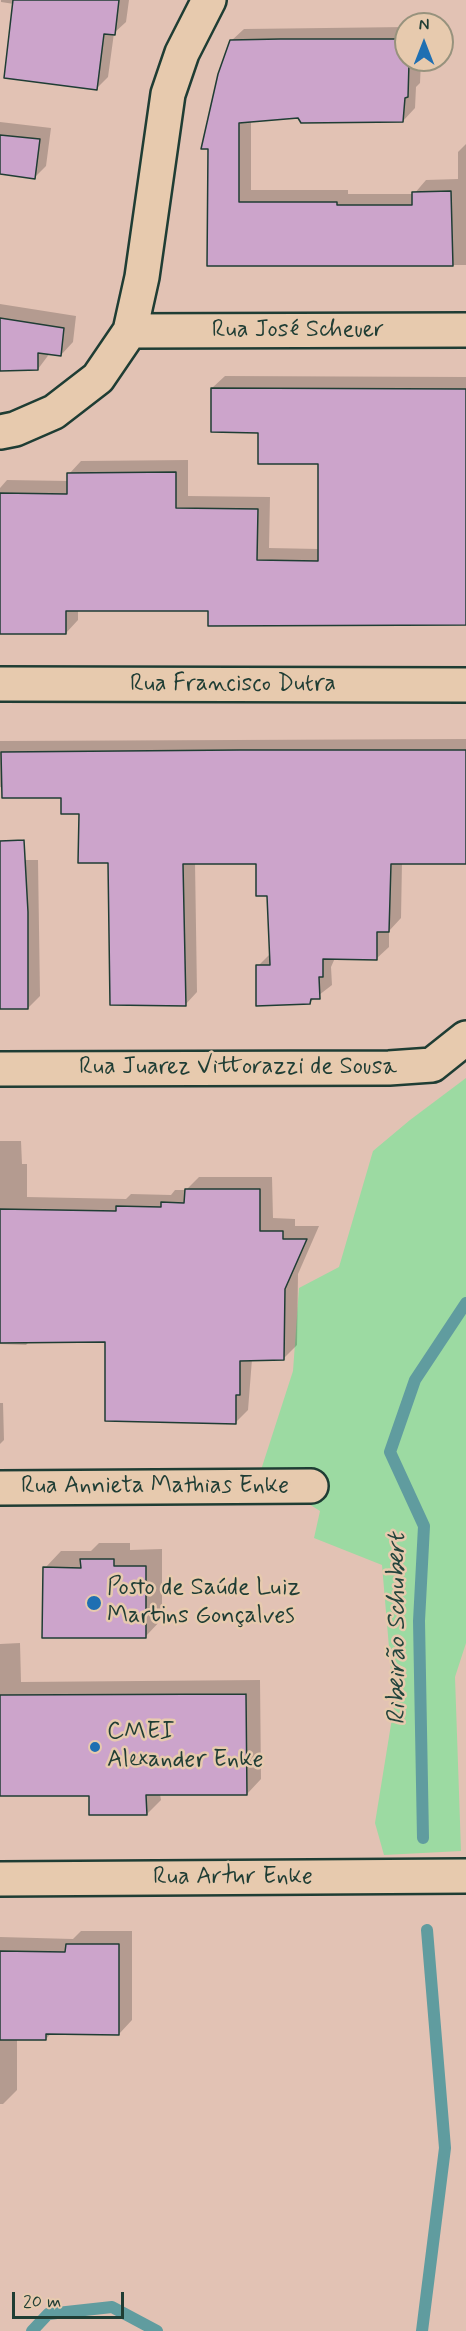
<!DOCTYPE html>
<html>
<head>
<meta charset="utf-8">
<style>
	body { margin:0 }
	#map { position:relative; width:466px; height:2331px; overflow:hidden; background:#e2c2b4; font-family:Mynerve,sans-serif }
	canvas { display:block }
	.north { position:absolute; left:394px; top:12px; width:60px; height:60px; box-sizing:border-box; background:#e7caae; border:2px solid #97927d; border-radius:50%; rotate:0deg; font-size:16px; font-weight:700; line-height:24px; text-align:center; color:#1f3d34 }
	.north::after { content:''; display:block; margin:auto; width:21px; height:27px; background:#1f6fb2; clip-path:polygon(50% 0,100% 100%,50% 72%,0 100%) }
	.scale { position:absolute; left:12px; top:2292px; width:112px; height:27px; box-sizing:border-box; border:3px solid #1f3d34; border-top:0; padding-left:8px; font-size:18px; line-height:21px; white-space:nowrap; color:#1f3d34; -webkit-text-stroke:4px #e7caae; paint-order:stroke }
</style>
</head>
<body>
<div id="map">
<canvas width="466" height="2331"></canvas>
<div class="north">N</div>
<div class="scale">20 m</div>
</div>
<script>
const context = document.querySelector('canvas').getContext('2d');
context.lineJoin = 'round';
function paint(path, color) { context.fillStyle = color; context.fill(path, 'evenodd'); }
const shape = rows => new Path2D(rows.map(r => 'M' + r).join(''));
function stroke(path, color, width, dash) { context.strokeStyle = color; context.lineWidth = width; context.lineCap = dash ? 'butt' : 'round'; context.setLineDash(dash || []); context.stroke(path); }
function drawText(font, color, halo, rows, align = 'center') {
  context.font = font + ' Mynerve,sans-serif'; context.lineWidth = 5; context.setLineDash([]); context.textBaseline = 'middle'; context.strokeStyle = halo; context.fillStyle = color; for (const [text, x, y, turn = 0] of rows) {
    context.save(); context.translate(x, y); context.rotate((+turn || 0) * Math.PI / 180); context.textAlign = isNaN(turn) ? turn : align; if (halo) context.strokeText(text, 0, 0); context.fillText(text, 0, 0); context.restore();
  }
}
const green = shape([
	[466,1078,466,1643,455,1677,461,1851,384,1855,375,1823,394,1706,382,1565,314,1538,320,1511,260,1473,293,1371,299,1288,339,1267,373,1151,410,1120]
]);
const shadow = shape([
	[1,0,129,0,126,22,114,33,108,77,96,89,14,4,1,2],
	[406,27,406,60,421,60,420,83,416,87,415,108,403,121,299,117,251,121,251,190,348,190,348,194,414,194,426,180,458,179,458,152,466,144,466,265,208,265,231,41,244,29],
	[0,122,51,128,46,166,34,178,0,173],
	[0,304,76,316,73,342,61,355,50,353,38,369,0,370],
	[225,376,466,377,466,623,209,610,78,610,78,620,66,633,0,633,0,488,7,480,69,481,69,474,81,461,188,460,188,496,270,497,269,548,319,549,319,463,259,431,212,388],
	[466,739,466,862,402,862,401,918,389,931,389,947,376,959,335,958,331,967,332,985,310,1002,258,966,270,954,268,895,258,862,195,862,197,992,185,1005,81,813,62,797,0,787,0,741],
	[0,852,21,860,38,860,40,996,28,1008,0,1007],
	[0,1141,21,1141,22,1164,27,1164,27,1197,126,1199,131,1194,171,1195,175,1190,186,1190,199,1177,272,1177,273,1218,295,1219,295,1226,319,1226,298,1274,297,1345,284,1358,252,1359,248,1410,235,1423,107,1340,30,1341,26,1345,0,1344],
	[0,1403,3,1403,4,1440,0,1444],
	[99,1543,130,1543,130,1550,162,1549,162,1619,146,1636,45,1568,61,1551,91,1551],
	[20,1643,21,1682,260,1680,261,1779,247,1794,160,1794,161,1800,147,1814,91,1794,0,1795,0,1644],
	[81,1931,132,1931,132,2020,119,2034,52,2032,46,2039,17,2039,17,2090,3,2104,0,2104,0,1937,73,1939]
]);
const stream = shape([
	[423,1838,419,1621,424,1526,390,1452,415,1380,466,1303],
	[32,2331,48,2314,112,2307,157,2331],
	[422,2331,445,2148,427,1930]
]);
const building = shape([
	[13,0,119,0,115,35,104,34,97,90,4,78,13,0],
	[280,39,405,39,405,63,409,63,408,97,405,98,403,122,301,123,298,118,239,123,239,202,337,202,337,205,412,205,412,192,451,191,453,266,207,266,208,149,201,149,218,74,230,40,280,39],
	[0,135,40,139,35,179,0,174,0,135],
	[0,318,64,328,61,356,38,353,38,370,0,371,0,318],
	[211,388,466,389,466,625,208,626,208,611,66,611,66,634,0,634,0,493,67,494,67,473,176,472,176,508,258,509,257,560,318,561,318,464,258,464,258,433,211,432,211,388],
	[239,750,466,750,466,864,391,864,389,932,377,932,377,960,323,959,323,977,319,977,320,999,311,999,310,1004,256,1006,256,965,270,965,267,896,256,896,256,864,183,864,186,1006,110,1005,108,863,78,863,79,814,61,814,61,798,2,798,1,752,239,750],
	[24,840,28,912,28,1009,0,1009,0,841,24,840],
	[185,1189,260,1189,260,1231,283,1231,283,1239,307,1239,285,1289,284,1360,240,1361,240,1395,236,1395,236,1424,105,1421,105,1342,0,1343,0,1209,116,1211,116,1206,161,1207,161,1202,184,1203,185,1189],
	[80,1559,114,1559,114,1566,146,1566,146,1638,42,1638,43,1567,81,1568,80,1559],
	[246,1694,247,1795,146,1795,147,1815,89,1815,89,1796,0,1796,0,1695,246,1694],
	[66,1944,119,1944,119,2035,46,2034,46,2040,0,2040,0,1951,65,1952,66,1944]
]);
const minor = shape([
	[130,331,466,330],
	[0,432,15,429,54,412,98,378,130,331,142,277,168,94,182,53,209,0],
	[0,684,466,685],
	[0,1069,389,1068,432,1065,466,1038],
	[0,1488,311,1486],
	[0,1879,466,1876]
]);
const markers = [
	[94,1603,8,"#1f6fb2"],
	[95,1747,6,"#1f6fb2"]
];
const streetNames = [
	["Rua José Scheuer",298,331],
	["Rua Francisco Dutra",233,685],
	["Rua Juarez Vittorazzi de Sousa",238,1068],
	["Rua Annieta Mathias Enke",155,1487],
	["Rua Artur Enke",233,1878]
];
const poiNames = [
	["Posto de Saúde Luiz",107,1589],
	["Martins Gonçalves",107,1617],
	["CMEI",107,1733],
	["Alexander Enke",107,1761]
];
const waterNames = [
	["Ribeirão Schubert",399,1629,-90]
];
paint(green, '#9cdaa2');
paint(shadow, '#0003');
stroke(stream, '#609c9f', 12);
paint(building, '#cca4cb');
stroke(building, '#1f3d34', 1.5);
stroke(minor, '#1f3d34', 38);
stroke(minor, '#e7caae', 33);
for (const [x, y, r, color] of markers) { const dot = new Path2D(); dot.arc(x, y, r, 0, 2 * Math.PI); context.fillStyle = color; context.fill(dot); stroke(dot, '#e7caae', 2); }
drawText('24px', '#1f3d34', '#e7caae', streetNames);
drawText('24px', '#1f3d34', '#e7caae', poiNames, 'left');
drawText('italic 26px', '#24453d', '#e7caae', waterNames);
</script>
</body>
</html>
